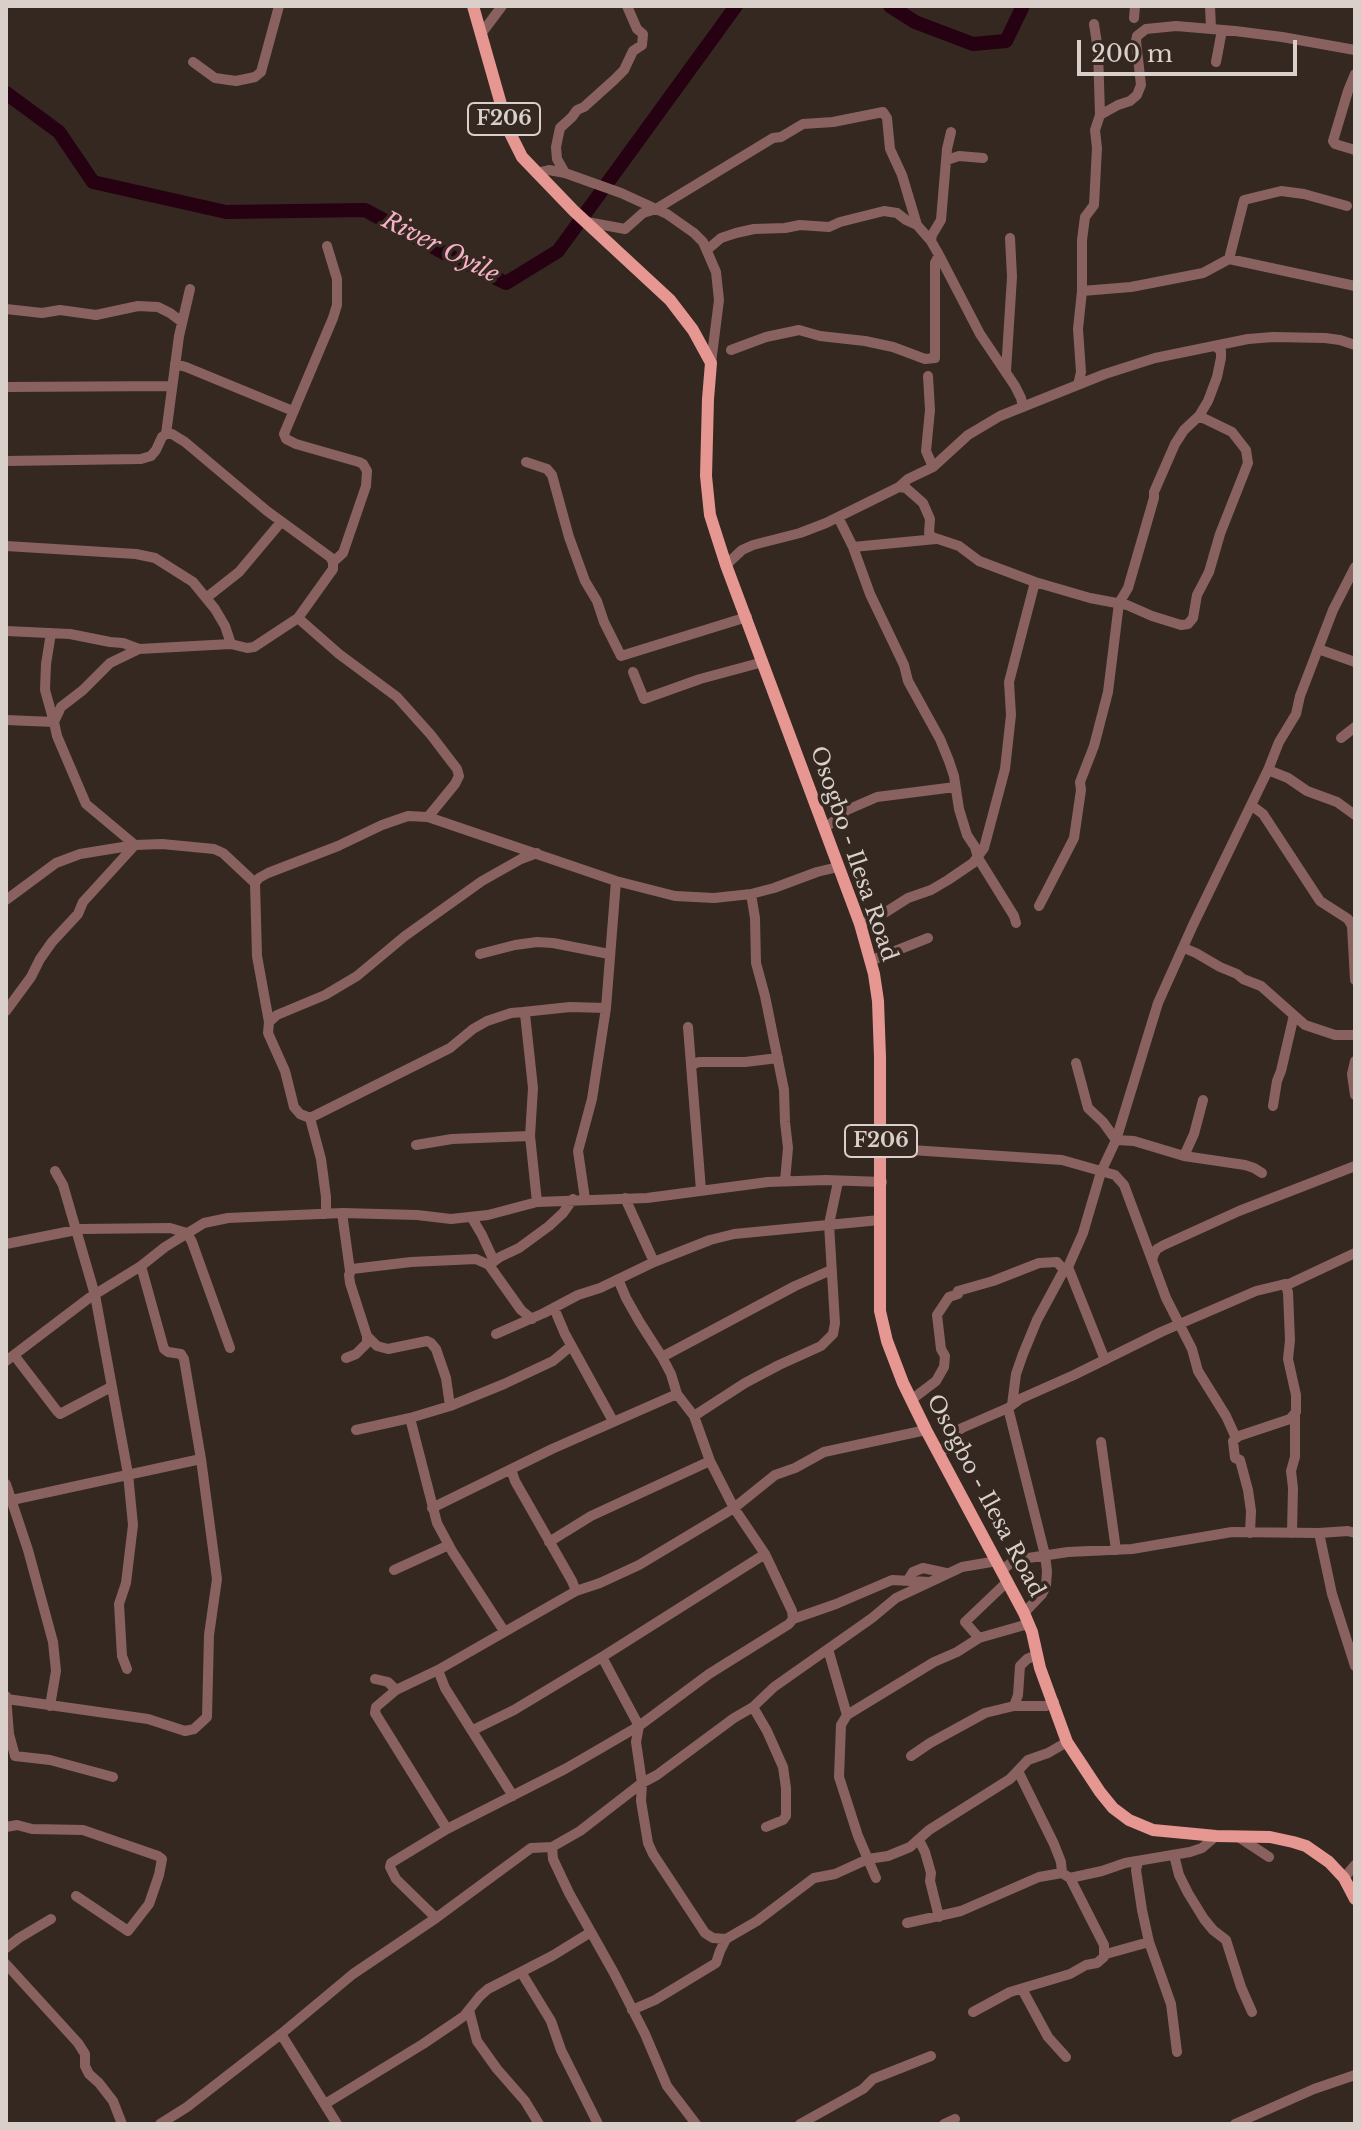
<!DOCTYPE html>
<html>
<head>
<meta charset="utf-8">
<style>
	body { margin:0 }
	#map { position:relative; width:1361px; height:2130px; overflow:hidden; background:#352820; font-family:"Libre Baskerville",serif }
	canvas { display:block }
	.frame { position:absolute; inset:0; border:8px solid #d9d0cb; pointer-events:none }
	.scale { position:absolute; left:1077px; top:40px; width:220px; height:36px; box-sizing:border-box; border:4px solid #d9d0cb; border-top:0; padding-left:10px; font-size:24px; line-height:28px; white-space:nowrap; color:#d9d0cb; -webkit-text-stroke:6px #352820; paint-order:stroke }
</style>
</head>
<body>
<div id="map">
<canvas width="1361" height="2130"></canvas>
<div class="frame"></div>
<div class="scale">200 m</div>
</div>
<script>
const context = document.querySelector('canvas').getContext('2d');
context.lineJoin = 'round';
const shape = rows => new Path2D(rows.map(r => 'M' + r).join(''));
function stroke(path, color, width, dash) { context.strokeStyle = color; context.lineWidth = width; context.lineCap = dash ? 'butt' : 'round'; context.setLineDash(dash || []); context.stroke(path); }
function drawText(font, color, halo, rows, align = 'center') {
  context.font = font + ' "Libre Baskerville",serif'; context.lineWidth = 7; context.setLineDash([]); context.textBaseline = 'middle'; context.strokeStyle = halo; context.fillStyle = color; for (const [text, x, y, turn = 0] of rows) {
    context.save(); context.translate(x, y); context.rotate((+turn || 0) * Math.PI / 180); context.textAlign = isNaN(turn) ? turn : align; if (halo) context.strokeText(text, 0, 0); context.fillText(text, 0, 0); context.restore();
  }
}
const river = shape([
	[890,6,915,22,973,44,1006,41,1023,6],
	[6,93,59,132,93,182,226,212,365,210,448,255,506,283,558,251,736,6]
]);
const minor = shape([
	[1210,6,1211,29],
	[1134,18,1135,6],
	[481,34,502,6],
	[193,62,215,78,236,81,255,77,261,72,279,6],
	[1216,62,1222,30],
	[1355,74,1348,91,1333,141,1335,144,1355,150],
	[1100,115,1118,105,1130,101,1137,95,1141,85,1136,41,1137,36,1146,29,1176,26,1235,31,1282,37,1355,50],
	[947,160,959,156,983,158],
	[536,173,549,170,565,173,621,193,667,214,694,233,703,242,716,272,719,300,711,363],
	[565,173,557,159,556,147,560,128,572,117,577,110,584,107,614,80,624,70,633,51,642,45,643,34,637,29,627,6],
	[587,222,625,229,643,213,656,209,773,138,781,137,803,124,833,122,883,112,887,118,890,149,902,175,917,225,931,241,939,255,980,334,1015,386,1021,398,1023,407],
	[931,241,932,235,941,220,947,149,951,132],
	[327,246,337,279,337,305,333,318,284,434,286,439,296,444,359,462,363,464,367,471,366,486,343,553,333,562],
	[708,249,721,238,736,233,754,229,785,228,800,225,829,227,840,222,884,211,897,213,906,220,917,225],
	[1229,259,1244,200,1281,191,1304,194,1347,206],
	[1082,291,1131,287,1203,273,1229,259,1355,286],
	[6,309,42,313,60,310,96,315,138,306,158,307,170,313,182,322],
	[731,350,766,337,799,330,820,336,865,341,893,347,925,359,935,358,935,263,939,255],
	[175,364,186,367,293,411],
	[1006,371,1012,277,1010,238],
	[928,376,930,410,926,451,933,467],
	[1078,385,1081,372,1078,329,1082,291,1082,240,1085,217,1094,205,1097,148,1095,130,1100,115,1098,50,1094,24],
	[6,387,172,386],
	[166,434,179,336,190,289],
	[6,461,141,459,151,456,156,450,162,437,166,434,172,434,185,442,267,511,330,557,333,562,333,569,298,618,254,647,247,648,231,644,139,649,110,663,83,690,61,707,54,722,57,736,86,804,135,845,83,902,78,914,52,942,40,959,31,977,6,1011],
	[526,462,547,469,552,475,569,537,585,581,597,601,604,622,621,656,747,617],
	[899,487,906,488,923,503,930,519,929,533,932,537,959,546,979,561,1035,582,1090,598,1127,605,1152,616,1181,625,1188,624,1193,618,1197,595,1209,572,1220,534,1248,463,1246,450,1232,432,1199,416],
	[838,517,853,547,870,594,904,665,908,681,940,739,949,761,954,776,959,809,967,835,975,847,978,858,1014,916,1016,923],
	[6,546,136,554,155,558,193,582,215,609,225,626,231,644],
	[853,547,936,539],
	[726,565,742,550,753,545,800,533,826,523,899,487,908,479,933,467,968,435,1000,416,1105,374,1155,358,1248,339,1273,337,1325,338,1340,340,1355,345],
	[206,598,239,572,281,522],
	[298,618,339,654,397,697,431,735,457,769,459,776,455,784,428,817],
	[6,631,70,634,110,642,123,643,139,649],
	[1317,651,1321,650,1355,662],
	[633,672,644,699,700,679,763,662],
	[6,720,54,722,45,690,46,664,51,633],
	[1341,738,1355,727],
	[1268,770,1288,778,1307,791,1337,802,1355,815],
	[1251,805,1263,814,1320,901,1348,919,1352,926,1355,980],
	[824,829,847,810,877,797,955,787],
	[751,894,755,918,756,963,765,996,784,1090,785,1122,788,1148,785,1181],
	[6,900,56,863,80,854,135,845,162,844,214,849,223,853,255,883],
	[1039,906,1074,838,1081,790,1080,782,1094,746,1108,692,1119,603,1128,588,1154,498,1154,492,1175,444,1184,430,1199,416,1208,401,1217,377,1221,358,1221,351,1215,346],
	[860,924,886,912,908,898,931,890,948,880,973,863,984,848,1005,769,1011,715,1009,682,1035,582],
	[1184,948,1196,953,1220,967,1237,974,1243,979,1261,986,1305,1025,1335,1035,1355,1035],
	[480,954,515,945,537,942,553,943,609,954],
	[870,961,928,938],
	[523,1012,570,1007,606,1008],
	[269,1022,257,956,255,883,259,878,268,873,338,846,382,825,408,816,428,817,616,881,675,896,714,898,751,894,774,888,817,872,838,867],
	[688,1027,701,1190],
	[1355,1061,1352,1074,1355,1095],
	[1076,1063,1088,1108,1103,1122,1116,1140,1134,1141,1184,1156,1245,1165,1254,1168,1262,1173],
	[691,1065,699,1062,745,1062,778,1058],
	[1273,1106,1277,1081,1281,1071,1294,1015],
	[310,1118,450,1048,473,1029,487,1021,511,1013,523,1012,525,1014,533,1088,530,1136,537,1202],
	[416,1145,452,1139,530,1136],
	[881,1154,911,1150,1062,1160,1115,1175,1124,1185,1152,1260],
	[1184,1156,1194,1134,1203,1100],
	[55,1171,63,1185,95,1295,128,1474,133,1525,126,1583,119,1604,122,1656,127,1669],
	[625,1198,654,1262],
	[585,1199,578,1151,592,1099,606,1008,616,881],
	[342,1213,350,1271],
	[326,1214,326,1197,321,1159,310,1118,300,1114,294,1107,285,1071,268,1033,269,1022,277,1015,325,995,357,976,405,936,482,881,521,859,537,853],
	[472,1218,482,1235,494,1261],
	[6,1244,81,1229,170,1228,187,1233,192,1242,230,1348],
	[489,1265,500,1257,519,1248,549,1226,563,1213,573,1199],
	[1068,1267,1105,1360],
	[618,1279,626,1298,639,1321,662,1357,671,1374,677,1394],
	[554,1308,565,1334,613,1421],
	[496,1334,544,1313,578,1295,600,1288,654,1262,710,1240,734,1234,880,1220],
	[367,1336,377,1346,388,1349,427,1341,431,1343,436,1349,446,1378,450,1406],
	[14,1355,57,1411,60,1414,111,1387],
	[662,1357,795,1286,831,1270],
	[346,1358,356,1354,367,1343,367,1336,350,1283,349,1275,352,1269,411,1262,476,1259,489,1265,521,1310,532,1319],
	[6,1361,89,1298,141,1266,165,1247,204,1223,228,1218,342,1213,417,1215,451,1219,488,1215,537,1202,647,1198,768,1182,826,1180,882,1182],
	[911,1400,936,1381,944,1367,945,1356,941,1349,937,1315,949,1297,958,1294,958,1291,993,1281,1039,1263,1057,1262,1064,1270],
	[1012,1405,1016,1374,1023,1354,1037,1320,1064,1270,1068,1267,1083,1233,1101,1172,1116,1140,1158,1003,1193,925,1268,770,1279,742,1296,714,1300,696,1333,610,1355,567],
	[1008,1408,1045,1555,1047,1571,1046,1586,1042,1594,1024,1613],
	[694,1416,745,1383,779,1365,821,1346,833,1334,835,1323,829,1224,838,1182],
	[410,1418,437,1523,452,1551,504,1631],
	[356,1430,410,1418,450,1406,504,1384,553,1361,571,1346],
	[1236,1438,1226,1416,1198,1371,1192,1349,1166,1298,1152,1260,1154,1254,1157,1249,1164,1245,1239,1211,1355,1166],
	[1101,1442,1116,1550],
	[940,1455,953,1434,962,1428,1008,1408,1020,1399,1074,1375,1161,1332,1256,1291,1285,1284],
	[511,1469,515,1481,572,1581,576,1591],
	[6,1484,28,1550,53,1642,56,1671,50,1706],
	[12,1500,201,1459],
	[432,1508,552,1449,677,1394,694,1416,710,1461,734,1508,765,1554,792,1611,793,1619],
	[1250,1533,1251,1511,1248,1490,1240,1460,1235,1458,1233,1441,1239,1436,1290,1419,1296,1412,1296,1395,1288,1359,1290,1340,1288,1292,1285,1284,1289,1284,1355,1253],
	[1292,1533,1293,1488,1291,1471,1295,1457,1295,1415],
	[1319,1533,1332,1594,1355,1666],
	[549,1542,591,1516,710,1461],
	[394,1570,449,1545],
	[1002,1570,1015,1560,1068,1552,1132,1549,1232,1532,1319,1533,1348,1531,1355,1533],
	[908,1580,913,1572,923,1568,946,1573],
	[979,1638,965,1622,1008,1581],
	[828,1649,847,1715],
	[602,1657,639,1726,636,1742,642,1783,641,1801,648,1843,653,1854,705,1933,713,1938,726,1939],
	[438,1670,445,1688,513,1796],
	[375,1679,388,1682,396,1690,438,1670,576,1591,600,1583,639,1565,734,1508,775,1475,795,1468,824,1452,926,1430],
	[396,1690,376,1707,375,1713,447,1829,391,1863,390,1867,396,1879,436,1918],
	[6,1696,9,1734,15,1756,50,1760,113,1777],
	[7,1699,148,1719,185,1731,194,1729,207,1717,209,1635,217,1579,201,1459,184,1359,181,1354,168,1352,164,1349,141,1266],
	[1014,1706,1018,1695,1020,1666,1027,1659,1037,1655],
	[753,1707,767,1731,783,1767,786,1788,786,1816,783,1820,766,1827],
	[473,1730,514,1710,602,1657,765,1554],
	[911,1756,930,1743,985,1713,1014,1706,1046,1706,1054,1702],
	[1018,1771,1054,1844,1061,1862,1062,1873],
	[6,1827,17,1825,32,1829,83,1830,158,1856,162,1859,159,1875,149,1904,128,1931,76,1896],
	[447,1829,565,1769,639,1726,709,1674,789,1624,793,1619,836,1604,892,1580,929,1582],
	[1237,1836,1269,1857],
	[919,1840,925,1852,931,1873,930,1881,939,1917],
	[552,1847,553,1859,569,1893,614,1973,645,2034,667,2086,696,2124],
	[1174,1855,1179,1875,1188,1893,1204,1919,1213,1930,1226,1940,1241,1987,1252,2012],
	[1138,1862,1136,1870,1142,1910,1149,1942,1171,2004,1177,2052],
	[876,1878,858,1836,839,1777,841,1725,847,1715,934,1662,957,1652,979,1638,1028,1624],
	[1070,1878,1102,1871,1125,1863,1190,1852,1202,1848,1216,1836],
	[1344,1878,1355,1865],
	[907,1923,961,1911,1039,1877,1062,1873,1070,1878,1104,1945,1104,1957,1097,1963,1086,1965,1070,1974,1010,1992,973,2012],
	[6,1948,19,1938,51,1919],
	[1106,1954,1149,1942],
	[6,1964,78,2043,85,2054,85,2066,89,2074,99,2083,113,2101,122,2124],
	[521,1972,551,2021,561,2050,598,2124],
	[1022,1989,1048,2037,1066,2057],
	[469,2010,477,2041,497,2069,525,2101,539,2124],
	[632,2010,655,2000,716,1963,720,1951,726,1939,757,1921,814,1878,835,1874,868,1859,888,1856,910,1847,929,1830,1010,1779,1028,1760,1048,1753,1067,1742],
	[281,2034,337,2124],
	[325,2104,423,2044,454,2023,464,2016,480,1996,488,1989,552,1956,591,1932],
	[160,2124,187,2107,281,2034,353,1974,436,1918,531,1848,552,1847,580,1831,642,1783,657,1775,734,1718,753,1707,774,1687,872,1618,896,1598,962,1567,997,1561],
	[800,2124,863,2089,873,2079,931,2056],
	[944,2124,955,2119],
	[1235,2124,1314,2089,1355,2075]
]);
const major = shape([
	[473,6,508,129,522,157,574,211,670,300,693,330,711,363,708,399,706,476,710,515,726,565,860,924,874,974,878,1001,880,1057,880,1311,887,1341,903,1383,926,1430,1024,1613,1032,1632,1040,1668,1067,1742,1100,1792,1113,1808,1129,1820,1153,1830,1216,1836,1270,1837,1293,1842,1306,1846,1329,1862,1344,1878,1355,1899]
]);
const shields = [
	[504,119,72],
	[881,1141,72]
];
const shieldNames = [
	["F206",504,119],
	["F206",881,1141]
];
const streetNames = [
	["Osogbo - Ilesa Road",853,854,71],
	["Osogbo - Ilesa Road",985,1496,62]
];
const waterNames = [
	["River Oyile",440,248,27]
];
stroke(river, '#260112', 14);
stroke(minor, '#89625f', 10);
stroke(major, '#e69792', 12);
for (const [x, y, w] of shields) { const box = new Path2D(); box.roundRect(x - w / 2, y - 16, w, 32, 6); context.fillStyle = '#352820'; context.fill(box); stroke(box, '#d9d0cb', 2); }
drawText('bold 20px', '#d9d0cb', null, shieldNames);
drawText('22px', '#d9d0cb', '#352820', streetNames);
drawText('italic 24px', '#f5b1c9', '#352820', waterNames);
</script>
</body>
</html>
